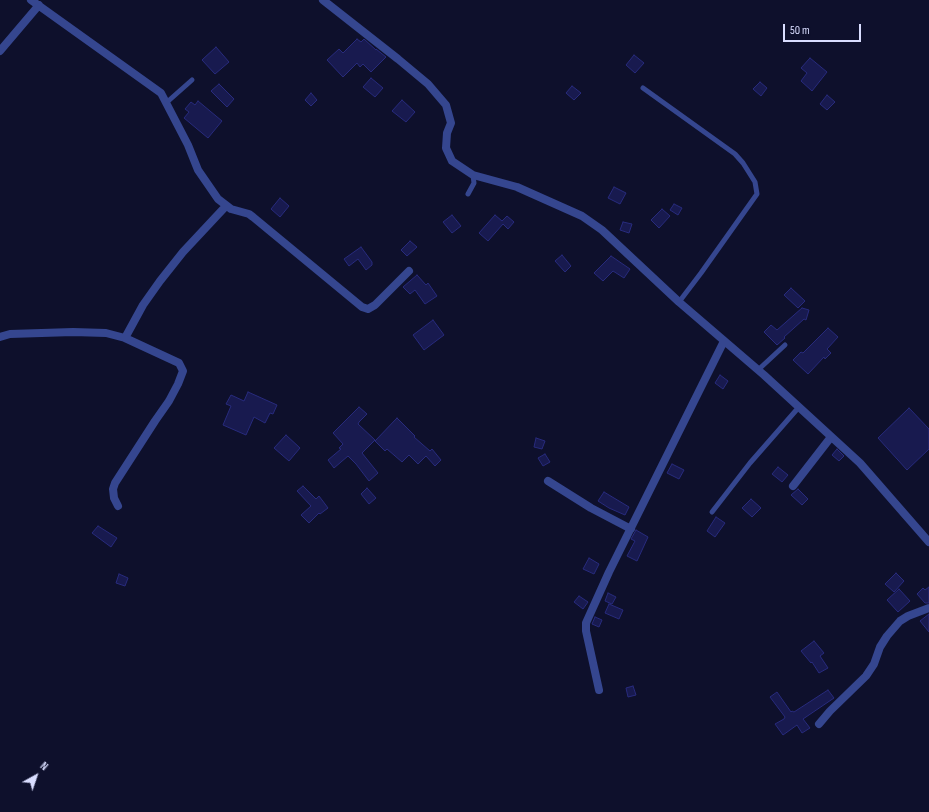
<!DOCTYPE html>
<html>
<head>
<meta charset="utf-8">
<style>
	body { margin:0 }
	#map { position:relative; width:929px; height:812px; overflow:hidden; background:#0e102c; font-family:"Sofia Sans Condensed",sans-serif }
	canvas { display:block }
	.north { position:absolute; left:16px; top:756px; width:40px; height:40px; -webkit-text-stroke:3px #0e102c; paint-order:stroke; rotate:40deg; font-size:11px; font-weight:700; line-height:16px; text-align:center; color:#d9ddff }
	.north::after { content:''; display:block; margin:auto; width:14px; height:18px; background:#d9ddff; clip-path:polygon(50% 0,100% 100%,50% 72%,0 100%) }
	.scale { position:absolute; left:783px; top:24px; width:78px; height:18px; box-sizing:border-box; border:2px solid #d9ddff; border-top:0; padding-left:5px; font-size:12px; line-height:14px; white-space:nowrap; color:#d9ddff; -webkit-text-stroke:3px #0e102c; paint-order:stroke }
</style>
</head>
<body>
<div id="map">
<canvas width="929" height="812"></canvas>
<div class="north">N</div>
<div class="scale">50 m</div>
</div>
<script>
const context = document.querySelector('canvas').getContext('2d');
context.lineJoin = 'round';
function paint(path, color) { context.fillStyle = color; context.fill(path, 'evenodd'); }
const shape = rows => new Path2D(rows.map(r => 'M' + r).join(''));
function stroke(path, color, width, dash) { context.strokeStyle = color; context.lineWidth = width; context.lineCap = dash ? 'butt' : 'round'; context.setLineDash(dash || []); context.stroke(path); }
const building = shape([
	[357,39,361,42,364,39,376,50,376,49,386,57,371,72,363,64,360,67,357,63,343,77,327,60,339,49,343,53,357,39],
	[216,47,229,62,215,74,202,60,216,47],
	[634,55,644,63,635,73,626,65,634,55],
	[810,58,827,72,812,91,801,81,807,73,801,68,810,58],
	[371,78,383,88,375,97,363,87,371,78],
	[760,82,767,88,761,96,753,89,760,82],
	[219,84,234,99,227,107,211,91,219,84],
	[572,86,581,93,574,100,566,93,572,86],
	[311,93,317,100,311,106,305,100,311,93],
	[827,95,835,102,827,110,820,104,827,95],
	[402,100,415,112,406,122,392,111,402,100],
	[198,101,222,121,208,138,184,118,189,112,185,109,191,102,195,105,198,101],
	[614,187,626,193,620,204,608,198,614,187],
	[280,198,289,206,280,217,271,209,280,198],
	[674,204,682,208,678,215,670,210,674,204],
	[662,209,670,216,659,228,651,220,662,209],
	[452,215,461,226,452,233,443,222,452,215],
	[495,215,502,221,507,216,514,222,508,229,503,224,488,241,479,233,495,215],
	[623,222,632,224,629,233,620,230,623,222],
	[410,241,417,247,407,256,401,250,410,241],
	[361,247,372,262,372,265,366,270,358,259,349,266,344,259,361,247],
	[562,255,571,266,565,272,555,261,562,255],
	[611,256,630,269,624,278,613,271,603,281,594,273,611,256],
	[417,275,426,285,428,283,437,296,425,304,415,290,410,294,403,287,417,275],
	[791,288,805,301,798,308,784,295,791,288],
	[802,308,809,310,806,320,804,319,784,337,785,338,777,345,764,332,771,325,777,330,802,308],
	[433,320,444,335,424,350,413,335,433,320],
	[828,328,838,337,827,349,831,353,825,359,824,357,808,374,793,360,801,352,803,353,828,328],
	[720,375,728,381,723,389,715,383,720,375],
	[248,392,277,405,273,414,270,413,265,423,254,417,246,435,223,425,231,406,226,404,231,395,244,401,248,392],
	[359,407,367,414,359,422,358,424,375,440,362,453,378,473,369,481,356,464,348,456,334,468,328,460,341,449,339,448,343,444,333,433,359,407],
	[909,408,929,429,929,449,907,470,878,438,909,408],
	[397,418,415,436,414,437,430,451,432,449,441,460,435,466,426,456,418,464,409,455,402,462,387,449,385,451,375,441,397,418],
	[286,435,300,448,289,461,274,448,286,435],
	[536,438,545,441,542,449,534,447,536,438],
	[837,449,844,456,839,461,832,455,837,449],
	[545,454,550,462,543,466,538,458,545,454],
	[672,464,684,470,679,479,667,473,672,464],
	[778,467,788,475,782,482,772,474,778,467],
	[303,486,316,499,319,496,328,508,320,514,319,513,309,523,301,515,311,506,297,491,303,486],
	[367,488,376,498,369,504,361,494,367,488],
	[798,489,808,499,802,505,791,495,798,489],
	[604,492,629,507,625,515,609,508,598,501,604,492],
	[751,499,761,508,752,517,742,508,751,499],
	[716,517,725,523,715,537,707,531,716,517],
	[98,526,117,538,111,547,92,533,98,526],
	[636,530,648,537,637,561,627,556,635,541,631,539,636,530],
	[589,558,599,564,594,574,583,569,589,558],
	[896,573,904,581,894,592,885,584,896,573],
	[119,574,128,578,125,586,116,583,119,574],
	[929,587,929,603,925,603,917,594,923,588,925,590,929,587],
	[899,589,910,601,898,612,887,600,899,589],
	[608,593,616,597,612,604,605,601,608,593],
	[579,596,588,602,583,609,574,602,579,596],
	[609,604,623,610,619,619,605,613,609,604],
	[929,614,929,632,920,621,929,614],
	[595,617,602,620,599,627,592,624,595,617],
	[814,641,824,653,820,656,828,668,819,673,812,662,811,663,801,651,814,641],
	[633,686,636,695,628,697,626,688,633,686],
	[828,690,834,698,803,719,810,728,802,733,797,725,783,735,775,724,784,719,785,717,770,697,777,692,791,712,792,711,794,712,828,690]
]);
const lane = shape([
	[643,88,735,154,743,163,755,182,757,194,701,273,679,302],
	[166,103,192,80],
	[468,194,474,183,473,175],
	[758,370,785,345],
	[712,512,750,463,799,407]
]);
const street = shape([
	[31,0,161,93,188,145,198,170,218,199,231,209,249,214,253,217,362,307,368,309,375,305,409,271],
	[323,0,398,59,428,84,446,105,451,123,447,133,446,148,452,161,473,175,517,187,582,216,602,230,679,302,764,375,860,463,929,542],
	[0,51,39,5],
	[0,337,10,334,73,332,106,333,125,338],
	[548,481,591,508,631,529],
	[793,486,831,437],
	[118,506,114,498,113,489,115,483,155,421,169,401,178,384,183,371,179,363,125,338,143,305,160,281,183,252,226,206],
	[599,690,586,631,586,623,609,572,724,341],
	[819,724,830,711,866,676,874,664,880,647,887,636,900,621,908,616,929,608]
]);
paint(building, '#181a4f');
stroke(building, '#282b7d', 1);
stroke(lane, '#35468f', 5);
stroke(street, '#35468f', 8);
</script>
</body>
</html>
